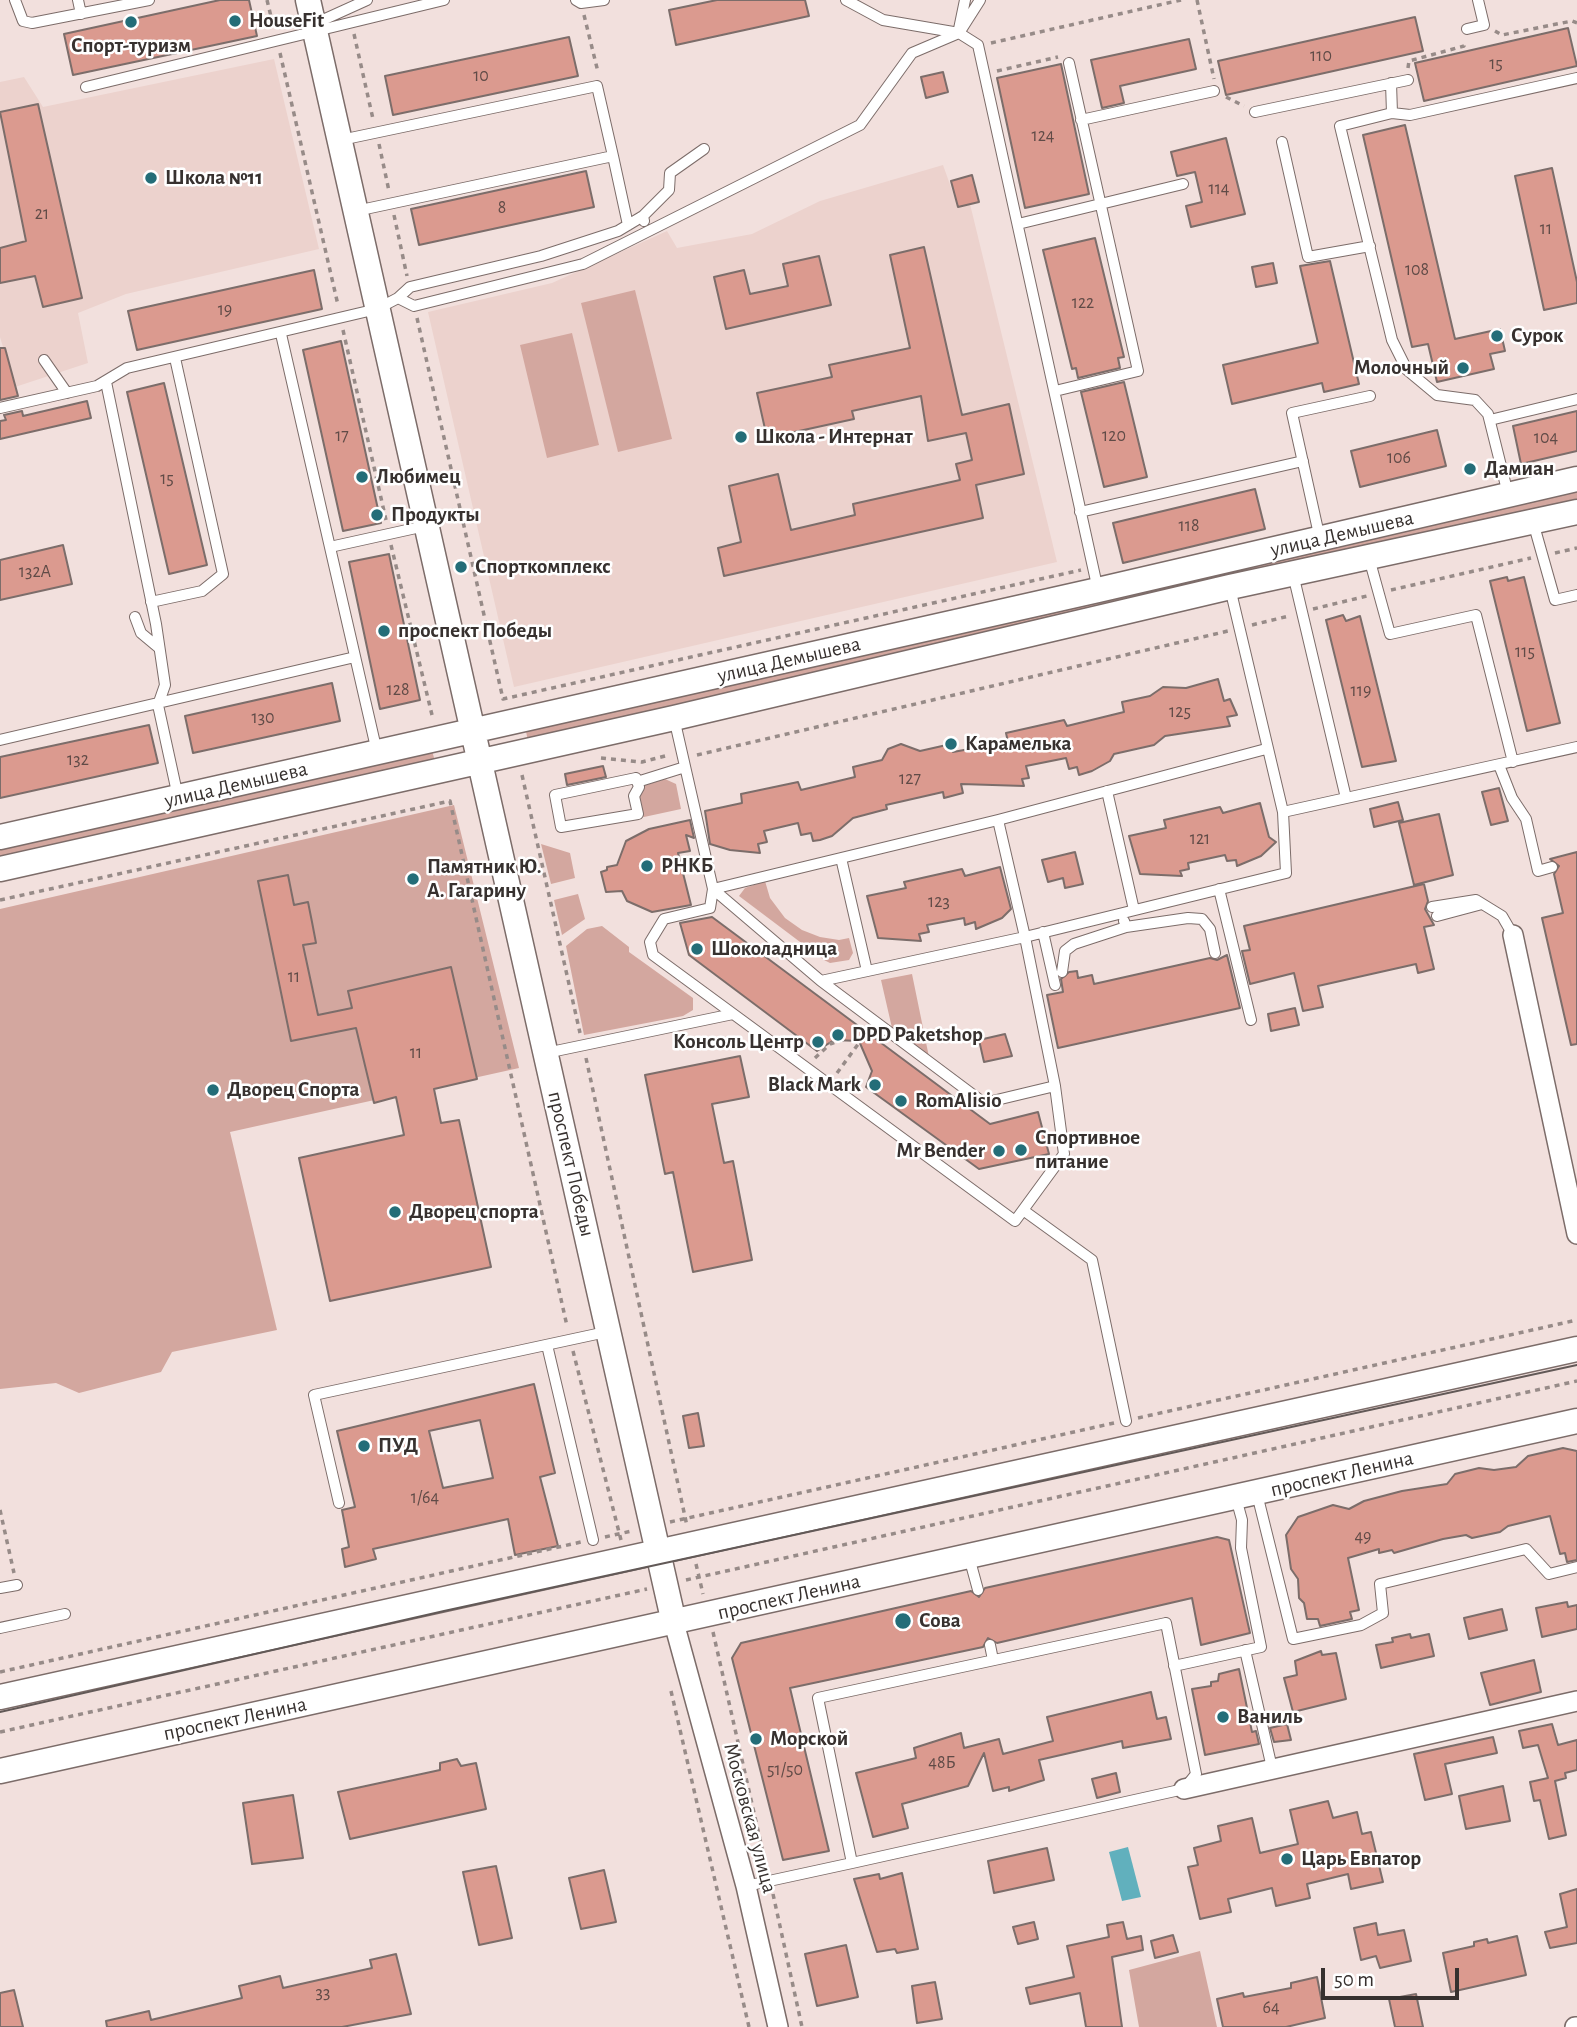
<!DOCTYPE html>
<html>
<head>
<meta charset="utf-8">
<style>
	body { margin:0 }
	#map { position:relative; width:1577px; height:2027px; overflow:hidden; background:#f2e0dd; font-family:"Alegreya Sans",sans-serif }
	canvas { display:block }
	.scale { position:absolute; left:1321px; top:1968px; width:138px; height:32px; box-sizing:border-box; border:4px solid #37312f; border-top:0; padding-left:9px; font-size:21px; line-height:24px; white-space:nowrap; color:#37312f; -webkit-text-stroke:5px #fff; paint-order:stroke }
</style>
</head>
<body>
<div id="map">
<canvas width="1577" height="2027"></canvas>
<div class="scale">50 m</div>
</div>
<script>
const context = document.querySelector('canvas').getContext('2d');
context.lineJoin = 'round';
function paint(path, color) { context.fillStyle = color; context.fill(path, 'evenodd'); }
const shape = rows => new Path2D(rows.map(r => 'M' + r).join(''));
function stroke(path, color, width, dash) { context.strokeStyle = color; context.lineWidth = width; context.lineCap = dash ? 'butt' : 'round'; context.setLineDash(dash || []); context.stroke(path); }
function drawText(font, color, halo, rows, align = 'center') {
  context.font = font + ' "Alegreya Sans",sans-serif'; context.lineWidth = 5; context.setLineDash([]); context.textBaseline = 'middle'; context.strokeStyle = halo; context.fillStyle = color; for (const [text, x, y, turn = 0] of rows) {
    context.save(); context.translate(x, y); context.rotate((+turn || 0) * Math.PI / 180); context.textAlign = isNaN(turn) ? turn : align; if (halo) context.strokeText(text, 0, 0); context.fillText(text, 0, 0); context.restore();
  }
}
const built = shape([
	[274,59,319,249,126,294,78,313,88,363,15,387,0,337,0,82,24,77,43,107],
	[943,165,958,207,970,204,1057,562,514,687,428,312,552,283,667,231,677,248,752,234,820,201]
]);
const green = shape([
	[635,290,672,439,618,452,581,303],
	[572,333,599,445,547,458,520,345],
	[1577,489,1577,499,528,742,526,731],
	[432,751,435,761,0,858,0,846],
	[665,779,676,784,681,809,644,817,638,814,639,787],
	[454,805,519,1068,230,1132,277,1330,172,1352,161,1372,79,1393,56,1383,0,1389,0,909],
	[541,844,570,853,575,878,551,884],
	[765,881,770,898,785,918,802,930,820,937,839,940,849,938,853,953,849,960,830,963,824,960,739,896,745,888],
	[578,894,585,919,562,935,554,900],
	[602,926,629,947,629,952,693,998,693,1010,683,1016,584,1035,566,946,587,929],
	[912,974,929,1057,892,1028,881,980],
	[1200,1951,1217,2027,1139,2027,1129,1970]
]);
const water = shape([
	[1128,1847,1141,1897,1122,1901,1109,1852]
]);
const building = shape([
	[220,0,249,0,257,36,73,75,64,34,220,0],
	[717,0,805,0,809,16,676,45,669,10,717,0],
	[1415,17,1423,51,1226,95,1218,61,1415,17],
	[1568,28,1577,66,1424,101,1415,63,1568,28],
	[569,37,578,76,393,115,385,76,569,37],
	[1189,39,1196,69,1120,86,1124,103,1102,108,1091,60,1189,39],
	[1061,64,1089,194,1025,208,997,78,1061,64],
	[943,72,948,92,926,98,921,77,943,72],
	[38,104,82,298,43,307,35,276,0,283,0,248,26,241,0,112,38,104],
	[1405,125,1455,339,1500,329,1505,351,1490,354,1494,369,1437,382,1428,344,1412,347,1363,135,1405,125],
	[1226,138,1245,214,1191,227,1186,206,1202,202,1195,172,1177,176,1171,152,1226,138],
	[1552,168,1577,282,1577,303,1544,310,1515,176,1552,168],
	[586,171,594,207,419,245,411,209,586,171],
	[972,175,979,202,958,207,951,181,972,175],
	[1095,238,1124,357,1118,358,1120,368,1078,378,1076,368,1072,369,1043,250,1095,238],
	[924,247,962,415,1009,404,1024,474,976,485,983,518,724,576,718,548,741,542,729,486,778,474,791,530,855,515,853,504,960,480,956,464,972,460,966,433,928,441,921,396,852,411,854,419,767,438,757,393,832,377,829,365,910,348,890,255,924,247],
	[819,256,831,305,726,329,714,277,744,270,750,294,788,286,783,264,819,256],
	[1330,261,1359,384,1324,392,1322,383,1232,404,1223,365,1318,343,1300,266,1330,261],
	[1273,263,1277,283,1256,287,1252,267,1273,263],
	[314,270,322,309,137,350,128,311,314,270],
	[341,341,381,523,343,531,303,350,341,341],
	[0,348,5,348,18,396,0,400,0,348],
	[1124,382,1147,477,1104,487,1081,392,1124,382],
	[164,383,207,565,169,574,127,392,164,383],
	[87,401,91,418,0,439,0,421,6,420,4,415,22,411,23,416,87,401],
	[1577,411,1577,451,1521,464,1513,426,1577,411],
	[1437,430,1446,466,1360,487,1351,451,1437,430],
	[1255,489,1265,529,1123,563,1113,523,1255,489],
	[63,545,72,584,0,600,0,560,63,545],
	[389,554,420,700,380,709,349,562,389,554],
	[1507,577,1508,581,1524,577,1560,723,1527,731,1490,581,1507,577],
	[1343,615,1346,621,1360,616,1396,761,1362,767,1326,620,1343,615],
	[1218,679,1224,701,1230,699,1237,715,1227,717,1230,726,1165,736,1154,745,1114,754,1110,761,1092,771,1079,775,1077,767,1069,769,1066,758,1026,766,1029,778,1022,779,1024,786,961,784,963,793,944,798,943,792,886,805,887,809,853,818,832,836,820,840,813,841,811,833,801,835,798,823,764,831,767,842,758,844,760,853,730,850,710,844,705,811,742,803,741,794,798,782,801,790,855,777,853,767,882,760,888,749,901,744,920,751,951,744,953,752,1008,742,1006,733,1064,720,1067,726,1124,712,1122,702,1150,696,1163,687,1186,688,1218,679],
	[332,683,340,721,193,753,185,716,332,683],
	[149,725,158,763,0,798,0,757,149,725],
	[603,766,606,777,567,785,565,774,603,766],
	[1499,788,1508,821,1491,825,1482,792,1499,788],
	[1398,802,1403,820,1374,827,1370,809,1398,802],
	[1260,803,1269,837,1276,842,1261,856,1237,866,1236,860,1227,861,1225,855,1188,863,1189,869,1180,871,1182,876,1140,874,1129,836,1166,828,1164,820,1220,807,1223,813,1260,803],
	[1439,814,1453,875,1414,885,1399,823,1439,814],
	[690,820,694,838,686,835,690,851,678,853,691,905,652,912,627,901,622,891,606,892,601,872,607,870,607,867,617,865,626,841,649,829,690,820],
	[1075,852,1083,884,1065,888,1063,878,1048,882,1042,860,1075,852],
	[1577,852,1577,1044,1571,1045,1542,918,1563,913,1554,874,1559,866,1550,859,1577,852],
	[1000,867,1011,909,1002,918,976,929,975,922,965,925,964,918,927,925,929,932,919,934,921,941,878,938,867,896,906,888,904,882,962,869,965,876,1000,867],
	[288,875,294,905,308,902,312,922,316,943,303,945,318,1015,352,1008,348,991,451,967,477,1079,434,1089,441,1123,459,1120,491,1267,330,1301,299,1158,404,1135,396,1097,374,1103,356,1028,291,1041,258,881,288,875],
	[1424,884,1428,901,1425,909,1434,925,1424,927,1434,969,1418,973,1416,964,1318,986,1323,1007,1303,1011,1294,973,1250,984,1242,951,1250,950,1244,926,1424,884],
	[712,917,990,1124,1038,1112,1049,1154,979,1169,866,1087,872,1071,859,1041,834,1040,817,1051,689,955,680,923,712,917],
	[1227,955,1240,1008,1058,1048,1047,995,1063,992,1061,979,1069,972,1077,971,1078,978,1092,975,1094,984,1210,958,1217,960,1227,955],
	[1295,1008,1299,1025,1271,1031,1268,1014,1295,1008],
	[1005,1034,1012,1056,984,1062,979,1040,1005,1034],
	[740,1056,749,1097,712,1104,724,1163,733,1161,752,1260,693,1272,673,1172,665,1174,645,1075,740,1056],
	[534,1384,555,1473,540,1477,558,1546,515,1555,508,1519,373,1549,376,1559,345,1567,342,1549,349,1547,342,1510,355,1507,337,1431,534,1384],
	[480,1420,493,1478,443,1488,429,1431,480,1420],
	[698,1413,704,1446,689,1448,683,1416,698,1413],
	[1563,1448,1577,1451,1577,1560,1567,1562,1565,1553,1560,1554,1550,1516,1508,1526,1500,1532,1472,1538,1466,1535,1443,1539,1394,1553,1392,1550,1379,1553,1379,1549,1348,1558,1359,1610,1350,1612,1352,1619,1320,1626,1318,1619,1307,1619,1304,1603,1299,1598,1298,1579,1291,1569,1286,1535,1298,1517,1333,1505,1349,1509,1364,1501,1402,1491,1447,1484,1455,1474,1479,1468,1494,1470,1516,1467,1528,1456,1563,1448],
	[1217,1537,1229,1540,1250,1633,1201,1645,1192,1598,997,1643,988,1638,983,1647,790,1688,829,1851,783,1860,732,1658,741,1643,971,1591,979,1597,985,1588,1217,1537],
	[1567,1602,1568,1607,1577,1605,1577,1629,1542,1637,1536,1608,1567,1602],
	[1502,1609,1507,1630,1469,1639,1464,1618,1502,1609],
	[1410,1634,1411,1638,1429,1634,1434,1656,1381,1668,1376,1645,1393,1642,1392,1638,1410,1634],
	[1321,1651,1322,1655,1336,1653,1346,1699,1293,1712,1284,1678,1297,1675,1295,1661,1321,1651],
	[1534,1660,1541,1692,1490,1705,1481,1673,1534,1660],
	[1239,1669,1252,1732,1256,1731,1259,1744,1205,1755,1192,1689,1211,1686,1211,1682,1218,1681,1219,1674,1239,1669],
	[1151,1692,1157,1719,1166,1717,1171,1739,1123,1748,1122,1741,1039,1760,1044,1780,1009,1791,1009,1787,993,1791,984,1753,968,1786,902,1804,908,1828,873,1837,856,1773,916,1758,914,1748,961,1733,964,1748,999,1739,1003,1754,1053,1741,1047,1717,1151,1692],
	[1287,1724,1291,1740,1274,1742,1270,1728,1287,1724],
	[1552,1724,1558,1745,1577,1740,1577,1770,1565,1773,1566,1778,1555,1781,1566,1835,1549,1839,1540,1800,1534,1801,1530,1782,1548,1778,1538,1745,1523,1748,1519,1731,1552,1724],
	[1493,1737,1497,1753,1445,1764,1452,1794,1425,1800,1414,1754,1493,1737],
	[457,1759,461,1766,476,1763,486,1809,350,1839,338,1792,440,1770,440,1763,457,1759],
	[1116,1773,1120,1792,1097,1798,1092,1779,1116,1773],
	[1503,1786,1510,1821,1466,1829,1459,1796,1503,1786],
	[293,1795,303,1858,252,1864,243,1803,293,1795],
	[1328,1801,1333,1818,1357,1812,1362,1834,1371,1832,1383,1882,1351,1889,1348,1874,1307,1884,1310,1898,1276,1906,1272,1888,1228,1899,1231,1912,1200,1919,1188,1867,1198,1865,1194,1848,1221,1841,1218,1826,1252,1818,1260,1853,1298,1844,1290,1810,1328,1801],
	[1047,1848,1054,1880,994,1893,988,1861,1047,1848],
	[496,1866,512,1938,479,1945,463,1872,496,1866],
	[604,1870,616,1922,581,1929,569,1878,604,1870],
	[902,1873,918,1949,897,1953,895,1949,877,1952,854,1879,879,1874,880,1879,902,1873],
	[1577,1889,1577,1943,1550,1948,1545,1932,1567,1927,1560,1894,1577,1889],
	[1034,1922,1038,1939,1018,1944,1013,1927,1034,1922],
	[1123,1922,1127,1939,1141,1936,1143,1950,1112,1957,1122,2027,1086,2027,1080,1993,1030,2004,1026,1988,1074,1977,1067,1946,1109,1937,1107,1925,1123,1922],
	[1376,1923,1378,1935,1404,1930,1411,1961,1380,1968,1376,1956,1361,1960,1354,1928,1376,1923],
	[1173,1935,1178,1952,1155,1958,1151,1941,1173,1935],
	[1517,1936,1526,1975,1451,1992,1443,1953,1474,1946,1474,1942,1487,1939,1488,1943,1517,1936],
	[846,1945,858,1997,817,2006,805,1954,846,1945],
	[396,1954,411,2014,342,2027,107,2027,106,2021,149,2011,151,2020,242,1998,239,1986,280,1976,283,1988,372,1968,370,1960,396,1954],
	[1317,1977,1325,2018,1286,2027,1223,2027,1217,1999,1243,1993,1244,1997,1291,1988,1291,1983,1317,1977],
	[935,1982,942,2019,917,2023,912,1986,935,1982],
	[14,1990,23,2027,0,2027,0,1993,14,1990],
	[1416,1994,1423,2027,1395,2027,1389,1999,1416,1994]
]);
const path = shape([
	[267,0,274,29],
	[1197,0,1214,79],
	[584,15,598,72],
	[1495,31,1502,35,1572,21,1577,23],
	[354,34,373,119],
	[991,43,1181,0],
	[280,53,338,305],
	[1408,68,1409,61,1464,46,1465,41],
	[997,71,1058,57],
	[1226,97,1244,106],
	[379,144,389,191],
	[394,215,407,276],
	[417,318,503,699,1081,570],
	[343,330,386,520],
	[391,545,432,715],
	[1555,553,1577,548],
	[1391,590,1531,558],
	[1313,609,1367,596],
	[1252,625,1289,616],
	[697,755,1228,631],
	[601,758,642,762,669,755],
	[522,775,580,1033],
	[0,900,450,801,567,1326],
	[586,1058,687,1526],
	[815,1058,830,1044,845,1039],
	[837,1073,859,1043],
	[573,1351,621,1540],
	[1138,1418,1577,1320],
	[0,1510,14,1573],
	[670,1522,1114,1423],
	[605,1537,632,1531],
	[696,1564,703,1594],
	[686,1580,1577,1381],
	[713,1632,767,1870],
	[0,1672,581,1542],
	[671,1691,749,2027],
	[0,1732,647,1589],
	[773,1894,802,2027]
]);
const service = shape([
	[15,0,23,21,32,23,149,0],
	[78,0,81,14],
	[576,0,581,3,604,0],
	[846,0,883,20,959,33,978,45,1098,590],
	[314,24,367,0],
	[959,29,965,0],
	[1467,29,1484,25,1478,0],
	[1391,83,1392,113,1340,126,1392,340,1407,370,1437,395,1475,400,1488,414,1508,494],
	[86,87,444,0],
	[1255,112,1408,80],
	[1392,113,1410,115,1577,78],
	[1081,120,1214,91],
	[341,140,597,86,613,156,356,211],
	[1282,142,1308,257,1370,246],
	[613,156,628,225],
	[644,221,643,216,669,190,670,173,704,149],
	[1018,224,1183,184],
	[398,298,414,306,583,264,860,125,912,53,959,33,980,0],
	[281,334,377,752],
	[44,360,67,393],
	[106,382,156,624,165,685,158,705,178,797],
	[1055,391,1138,371,1069,63],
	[0,408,97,386,127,368,377,309,398,298,410,287,541,256,618,231,643,216],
	[1490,420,1577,399],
	[1080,512,1303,461],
	[1533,522,1555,600,1577,595],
	[1320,539,1292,413,1370,396],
	[330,547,425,526],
	[1369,558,1390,634,1476,615,1513,762],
	[1293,574,1346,798],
	[151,602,202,591,223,574,175,358],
	[135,617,141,633,159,648],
	[674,718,713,889,821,981,984,1103,1055,1086],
	[0,740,355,657],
	[1499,765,1512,798,1526,819,1538,871,1552,867],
	[636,778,639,787,634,796,638,814,561,827,555,795,636,778],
	[637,782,685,767],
	[1107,791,1134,910],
	[1283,812,1577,747],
	[998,820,1025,937,1055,1086,1064,1154,1015,1221,653,955,650,942,664,919,710,908,713,889,998,820,1266,749],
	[841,858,867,971],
	[1219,889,1251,1020],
	[1432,907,1476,900,1502,916,1513,935],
	[1437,916,1482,904],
	[1126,927,1188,918,1202,919,1210,929,1215,953],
	[1043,932,1055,985],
	[1062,972,1065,951,1074,944,1126,927,1124,921],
	[821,981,1025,937,1286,873,1283,812,1230,588],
	[546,1053,733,1014],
	[1023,1210,1092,1260,1126,1421],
	[547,1345,593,1540],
	[1257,1494,1293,1639,1361,1625,1383,1613,1380,1584,1526,1549,1549,1574,1577,1567],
	[339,1503,314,1395,606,1332],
	[969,1557,978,1590],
	[0,1588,17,1585],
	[1166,1623,1196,1774,1184,1789,852,1863,818,1698,1166,1623],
	[0,1628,65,1614],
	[990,1645,993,1660],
	[1245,1650,1272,1768],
	[1174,1666,1261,1647,1241,1548,1242,1520,1236,1498],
	[746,1886,852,1863]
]);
const minor = shape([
	[1513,935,1577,1234],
	[674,1623,746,1886,778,2027],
	[1184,1789,1577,1701],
	[1575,2027,1577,2027]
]);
const tertiary = shape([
	[308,0,674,1623],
	[0,837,1098,590,1577,479],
	[0,869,674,718,1230,587,1577,512],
	[0,1697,1577,1349],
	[0,1771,1577,1421]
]);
const tram = shape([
	[0,1712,444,1611,1577,1365]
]);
const markers = [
	[235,21,7,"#246d78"],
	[131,22,7,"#246d78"],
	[151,178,7,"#246d78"],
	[1497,336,7,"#246d78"],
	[1463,368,7,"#246d78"],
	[741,437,7,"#246d78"],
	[1470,469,7,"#246d78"],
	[362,477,7,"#246d78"],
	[377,515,7,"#246d78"],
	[461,567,7,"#246d78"],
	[384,631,7,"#246d78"],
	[951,744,7,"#246d78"],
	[647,866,7,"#246d78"],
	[413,879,7,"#246d78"],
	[697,949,7,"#246d78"],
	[838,1035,7,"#246d78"],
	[818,1042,7,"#246d78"],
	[875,1085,7,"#246d78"],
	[213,1090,7,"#246d78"],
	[901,1101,7,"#246d78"],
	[1021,1150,7,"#246d78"],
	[999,1151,7,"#246d78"],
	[395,1212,7,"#246d78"],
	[364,1446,7,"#246d78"],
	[903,1621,9,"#246d78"],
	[1223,1717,7,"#246d78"],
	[756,1739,7,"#246d78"],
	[1287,1859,7,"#246d78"]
];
const numberNames = [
	["110",1321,56],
	["15",1496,64],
	["10",481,76],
	["124",1043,136],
	["114",1219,189],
	["8",502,208],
	["21",42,214],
	["11",1546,229],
	["108",1417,270],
	["122",1083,303],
	["19",225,310],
	["17",342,436],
	["120",1114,436],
	["104",1546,438],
	["106",1399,458],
	["15",167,479],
	["118",1189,526],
	["132А",35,572],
	["115",1525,652],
	["128",398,690],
	["119",1361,691],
	["125",1180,712],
	["130",263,718],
	["132",78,760],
	["127",910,779],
	["121",1200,839],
	["123",939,902],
	["11",294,977],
	["11",416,1053],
	["1/64",425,1498],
	["49",1363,1537],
	["48Б",942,1763],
	["51/50",785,1770],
	["33",323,1993],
	["64",1271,2008]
];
const poiNames = [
	["HouseFit",249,21],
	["Спорт-туризм",131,46,"center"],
	["Школа №11",165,178],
	["Сурок",1511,336],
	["Молочный",1449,368,"right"],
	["Школа - Интернат",755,437],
	["Дамиан",1484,469],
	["Любимец",376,477],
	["Продукты",391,515],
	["Спорткомплекс",475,567],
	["проспект Победы",398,631],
	["Карамелька",965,744],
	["РНКБ",661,866],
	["Памятник Ю.",427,867],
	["А. Гагарину",427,891],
	["Шоколадница",711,949],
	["DPD Paketshop",852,1035],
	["Консоль Центр",804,1042,"right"],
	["Black Mark",861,1085,"right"],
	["Дворец Спорта",227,1090],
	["RomAlisio",915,1101],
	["Спортивное",1035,1138],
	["питание",1035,1162],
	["Mr Bender",985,1151,"right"],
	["Дворец спорта",409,1212],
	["ПУД",378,1446],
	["Сова",919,1621],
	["Ваниль",1237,1717],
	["Морской",770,1739],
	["Царь Евпатор",1301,1859]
];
const streetNames = [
	["улица Демышева",1342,534,-13],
	["улица Демышева",789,660,-13],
	["улица Демышева",236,785,-13],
	["проспект Победы",571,1164,77],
	["проспект Ленина",1342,1474,-13],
	["проспект Ленина",789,1597,-13],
	["проспект Ленина",235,1719,-12],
	["Московская улица",750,1818,75]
];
paint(built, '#ecd2cd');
paint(green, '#d3a79f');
paint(water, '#61b0bd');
paint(building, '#db9a8f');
stroke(building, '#7c6d6a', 2);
stroke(service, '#7c6c69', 12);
stroke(minor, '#7c6c69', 22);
stroke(tertiary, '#7c6c69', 27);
stroke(path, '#978b88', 3.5, [5, 5]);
stroke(service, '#fff', 10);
stroke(minor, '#fff', 19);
stroke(tertiary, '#fff', 24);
stroke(tram, '#625957', 2);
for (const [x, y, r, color] of markers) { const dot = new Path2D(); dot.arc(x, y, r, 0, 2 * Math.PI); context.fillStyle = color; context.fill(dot); stroke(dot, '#fff', 2.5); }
drawText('18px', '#604b47', null, numberNames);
drawText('bold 21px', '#37312f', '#fff', poiNames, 'left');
drawText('21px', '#37312f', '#fff', streetNames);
</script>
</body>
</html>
